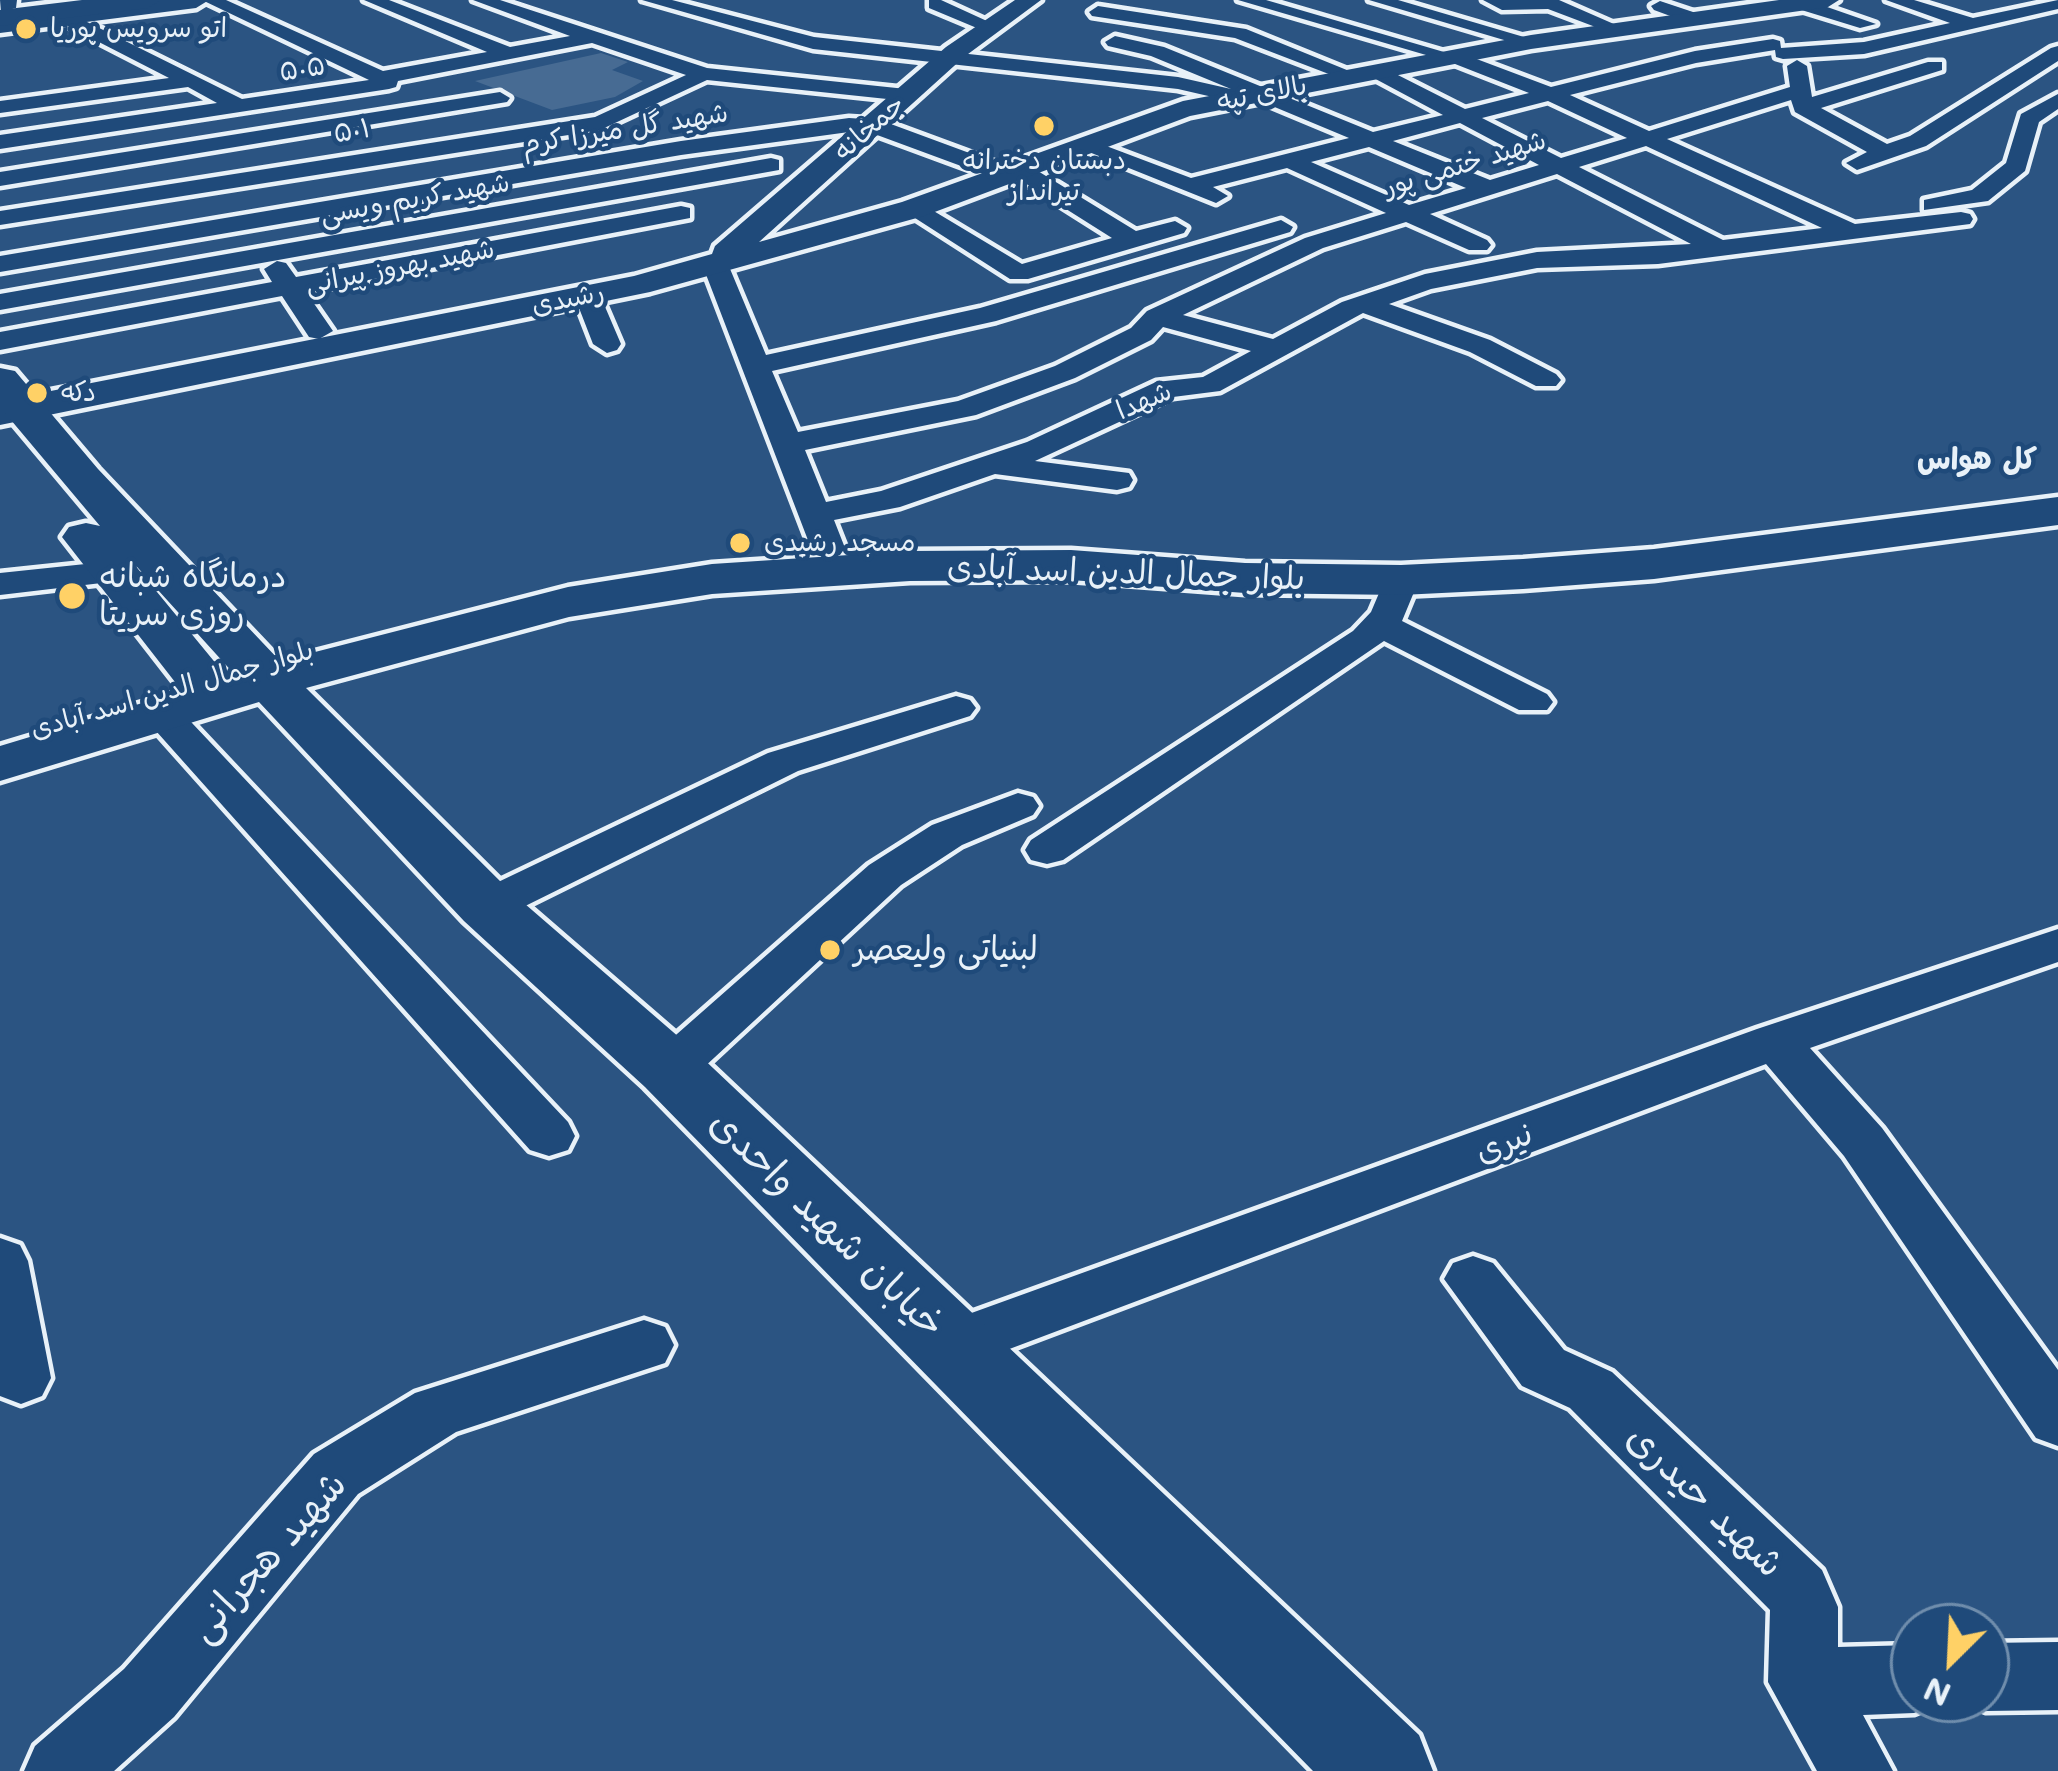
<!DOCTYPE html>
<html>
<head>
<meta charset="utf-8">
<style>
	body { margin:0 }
	#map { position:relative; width:2058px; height:1771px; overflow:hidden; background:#2b5482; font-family:Mali,sans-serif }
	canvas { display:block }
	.north { position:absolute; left:1890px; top:1603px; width:120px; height:120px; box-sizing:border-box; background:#1f4a7a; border:3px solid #6f8dac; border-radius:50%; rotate:204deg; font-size:33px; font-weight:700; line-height:48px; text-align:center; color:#e8f1f8 }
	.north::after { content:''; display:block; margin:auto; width:42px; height:54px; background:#ffd166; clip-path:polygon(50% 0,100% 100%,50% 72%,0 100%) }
</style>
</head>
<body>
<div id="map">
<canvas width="2058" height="1771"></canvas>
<div class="north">N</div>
</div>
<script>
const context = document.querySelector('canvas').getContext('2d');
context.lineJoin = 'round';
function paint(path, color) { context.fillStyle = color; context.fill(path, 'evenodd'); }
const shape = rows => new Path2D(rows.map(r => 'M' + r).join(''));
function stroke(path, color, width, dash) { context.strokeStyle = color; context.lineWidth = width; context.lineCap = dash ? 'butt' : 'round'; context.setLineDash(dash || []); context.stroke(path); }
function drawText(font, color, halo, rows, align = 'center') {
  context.font = font + ' Mali,"Playpen Sans Arabic",sans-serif'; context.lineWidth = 9; context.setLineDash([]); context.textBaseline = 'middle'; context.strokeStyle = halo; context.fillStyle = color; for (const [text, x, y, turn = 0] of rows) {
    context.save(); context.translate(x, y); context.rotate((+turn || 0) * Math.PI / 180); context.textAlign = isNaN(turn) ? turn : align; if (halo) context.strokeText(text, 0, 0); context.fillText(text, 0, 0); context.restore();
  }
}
const green = shape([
	[601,53,628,62,612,70,643,81,615,97,552,110,475,81]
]);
const minor = shape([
	[0,0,17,0,16,8,1,12,0,0],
	[202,0,226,0,383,71,487,52,364,0,389,0,510,47,570,36,473,0,500,0,707,68,906,89,916,95,906,101,707,80,600,130,0,225,0,211,595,117,686,75,592,43,398,81,396,87,389,89,0,149,0,135,217,103,188,87,0,113,0,101,169,78,58,21,56,17,65,11,242,99,369,80,202,0],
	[642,0,672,0,814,37,1178,77,1231,89,1151,56,1108,46,1105,42,1115,36,1164,47,1373,132,1443,115,1370,76,1370,68,1384,68,1465,109,1529,93,1450,62,1238,0,1266,0,1444,52,1458,52,1551,87,1695,51,1773,39,1780,41,1781,48,1864,42,1950,23,1886,0,1914,0,1973,18,2058,0,2058,9,1864,54,1783,59,1776,57,1775,50,1696,63,1570,95,1649,131,1790,87,1787,66,1797,60,1807,66,1812,97,1928,62,1942,62,1942,70,1821,108,1887,144,1910,136,2051,48,2058,46,2058,61,1926,146,1857,170,1846,163,1867,152,1795,112,1791,100,1667,139,1855,224,1961,212,1970,214,1973,219,1970,224,1658,264,1537,268,1431,289,1389,304,1490,340,1556,374,1561,380,1556,386,1536,386,1470,352,1363,313,1220,391,1173,397,1035,461,1129,473,1133,480,1129,487,1117,490,995,474,900,507,834,520,845,548,840,555,828,558,816,555,811,548,702,264,706,258,715,256,728,264,766,355,980,308,1281,220,1293,227,1290,232,996,321,772,371,798,432,958,401,1055,366,1131,328,1147,311,1305,238,1386,213,1287,168,1213,187,1228,196,1216,203,1074,146,1085,139,1093,141,1191,178,1349,138,1253,98,1243,104,1178,89,813,49,642,0],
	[1548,101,1627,138,1561,158,1482,118,1548,101],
	[1460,123,1539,165,1490,180,1393,141,1460,123],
	[1646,146,1822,228,1723,240,1579,167,1646,146],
	[1369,147,1466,188,1409,205,1311,162,1369,147],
	[1557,174,1691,244,1537,252,1425,274,1342,302,1273,339,1183,315,1323,248,1406,222,1469,250,1487,250,1491,245,1487,240,1430,214,1557,174],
	[1163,327,1251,351,1203,377,1156,382,1027,442,881,491,826,502,805,450,976,415,1075,378,1151,340,1163,327],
	[929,0,941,0,1000,27,984,31,929,8,929,0],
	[1369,0,1398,0,1541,42,1531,48,1369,0],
	[1483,0,1559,0,1623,28,1614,34,1548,9,1502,10,1483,0],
	[1795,0,1807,0,1876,24,1860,28,1795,8,1795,0],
	[1660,1,1699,14,1701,18,1692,24,1654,10,1651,6,1660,1],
	[1098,6,1246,29,1364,77,1347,81,1235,38,1092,16,1089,12,1098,6],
	[500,92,510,98,507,102,0,186,0,172,500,92],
	[2058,94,2058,109,2039,122,2025,171,1988,201,1924,210,1924,200,1972,190,2006,163,2021,114,2058,94],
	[849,118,880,120,1010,168,1028,165,1136,231,1175,221,1187,228,1184,233,1028,279,1010,279,901,209,913,202,922,204,1022,264,1112,238,1017,178,999,180,869,132,849,132,681,155,0,272,0,256,681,141,849,118],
	[771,158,779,160,779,170,0,310,0,294,771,158],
	[681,206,690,208,690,218,306,292,333,331,319,339,309,337,282,296,0,350,0,332,272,282,264,269,277,261,286,263,296,277,681,206],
	[587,287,600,295,621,344,617,350,607,353,593,344,574,295,587,287],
	[114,561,127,564,132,572,127,580,0,595,0,573,114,561],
	[1401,569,1414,572,1419,580,1402,621,1547,694,1553,702,1547,710,1519,710,1384,641,1063,860,1047,864,1031,860,1025,850,1031,840,1353,631,1371,612,1388,572,1401,569],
	[956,696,970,700,976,708,970,716,798,771,503,917,487,921,471,917,464,906,471,895,768,753,956,696],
	[162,702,176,706,568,1122,575,1136,568,1150,549,1156,530,1150,148,722,142,714,148,706,162,702],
	[1018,793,1033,797,1039,806,1033,815,962,845,901,885,688,1082,670,1087,652,1082,645,1069,652,1056,869,865,932,825,1018,793],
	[2058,929,2058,962,1810,1048,1882,1128,2058,1370,2058,1446,2036,1438,1844,1156,1766,1064,951,1371,930,1364,921,1346,930,1328,1757,1029,2058,929],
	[0,1238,20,1245,28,1261,51,1378,42,1396,21,1404,0,1396,0,1238],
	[1473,1256,1493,1263,1564,1350,1612,1372,1822,1570,1838,1607,1838,1647,1914,1645,1914,1699,1940,1699,1938,1703,1914,1713,1863,1715,1893,1771,1817,1771,1768,1682,1770,1610,1570,1408,1522,1386,1444,1279,1453,1263,1473,1256],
	[644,1320,665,1327,674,1345,665,1363,456,1432,358,1494,174,1717,114,1771,24,1771,35,1746,124,1669,314,1454,415,1393,644,1320],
	[2058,1642,2058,1710,1986,1711,1962,1701,1986,1699,1986,1643,2058,1642]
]);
const tertiary = shape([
	[1015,0,1041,0,964,57,759,242,902,202,1183,101,1531,35,1779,0,1839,0,1828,7,1531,49,1190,116,924,216,650,292,0,425,0,401,634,276,712,254,715,246,946,47,1015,0]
]);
const secondary = shape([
	[0,368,15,371,98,469,280,661,568,587,712,564,910,551,1071,550,1245,563,1401,565,1523,559,1654,549,2058,497,2058,525,1654,579,1523,589,1401,595,1245,593,1071,580,910,581,712,594,569,617,306,688,510,891,695,1051,1419,1735,1433,1771,1313,1771,645,1087,464,921,259,702,0,781,0,746,182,691,62,537,69,527,86,523,100,526,0,407,0,368],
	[129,558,235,675,227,677,129,558]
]);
const primary = shape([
	[133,0,209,0,196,8,0,33,0,17,133,0]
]);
const trunk = shape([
	[82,0,161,0,148,8,0,26,0,10,82,0]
]);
const markers = [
	[26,29,12,"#ffd166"],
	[1044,126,12,"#ffd166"],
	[37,393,12,"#ffd166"],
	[740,543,12,"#ffd166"],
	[72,596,15,"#ffd166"],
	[830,950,12,"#ffd166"]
];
const farPoinames = [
	["اتو سرویس پوریا",50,29],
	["دبستان دخترانه",1044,161,"center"],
	["تیرانداز",1044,192,"center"],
	["دکه",61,393],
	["مسجد رشیدی",764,543]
];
const farStreetnames = [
	["۵۰۵",302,69,-9],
	["بالای تپه",1262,94,-11],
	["جمخانه",869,128,-41],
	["شهید گل میرزا کرم",625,129,-9],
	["۵۰۱",352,131,-9],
	["شهید ختمی پور",1465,164,-17],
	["شهید کریم ویسی",415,199,-10],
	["شهید بهروز پیرانی",400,267,-11],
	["رشیدی",568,299,-11],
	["شهدا",1144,401,-23],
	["بلوار جمال الدین اسد آبادی",172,690,-16]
];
const farNeighbourhoodnames = [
	["کل هواس",1977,460]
];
const streetNames = [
	["بلوار جمال الدین اسد آبادی",1126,573,2],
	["نیری",1504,1143,-21]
];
const poiNames = [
	["درمانگاه شبانه",99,577],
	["روزی سریتا",99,615],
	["لبنیاتی ولیعصر",854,950]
];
const nearStreetnames = [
	["خیابان شهید واحدی",827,1224,44],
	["شهید حیدری",1705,1501,44],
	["شهید هجرانی",268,1557,-48]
];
paint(green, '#476b93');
stroke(minor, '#e8f1f8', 9);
stroke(tertiary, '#e8f1f8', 9);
stroke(secondary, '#e8f1f8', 9);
stroke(primary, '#e8f1f8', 9);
stroke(trunk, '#e8f1f8', 9);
paint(minor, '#1f4a7a');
paint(tertiary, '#1f4a7a');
paint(secondary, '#1f4a7a');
paint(primary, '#1f4a7a');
paint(trunk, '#1f4a7a');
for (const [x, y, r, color] of markers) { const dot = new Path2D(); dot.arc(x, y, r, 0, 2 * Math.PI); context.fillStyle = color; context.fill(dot); stroke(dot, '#1f4a7a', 4.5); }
drawText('27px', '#e8f1f8', '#1f4a7a', farPoinames, 'left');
drawText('27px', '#e8f1f8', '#1f4a7a', farStreetnames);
drawText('bold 30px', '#e8f1f8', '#1f4a7a', farNeighbourhoodnames);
drawText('33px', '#e8f1f8', '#1f4a7a', streetNames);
drawText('33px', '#e8f1f8', '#1f4a7a', poiNames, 'left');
drawText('39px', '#e8f1f8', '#1f4a7a', nearStreetnames);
</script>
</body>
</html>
